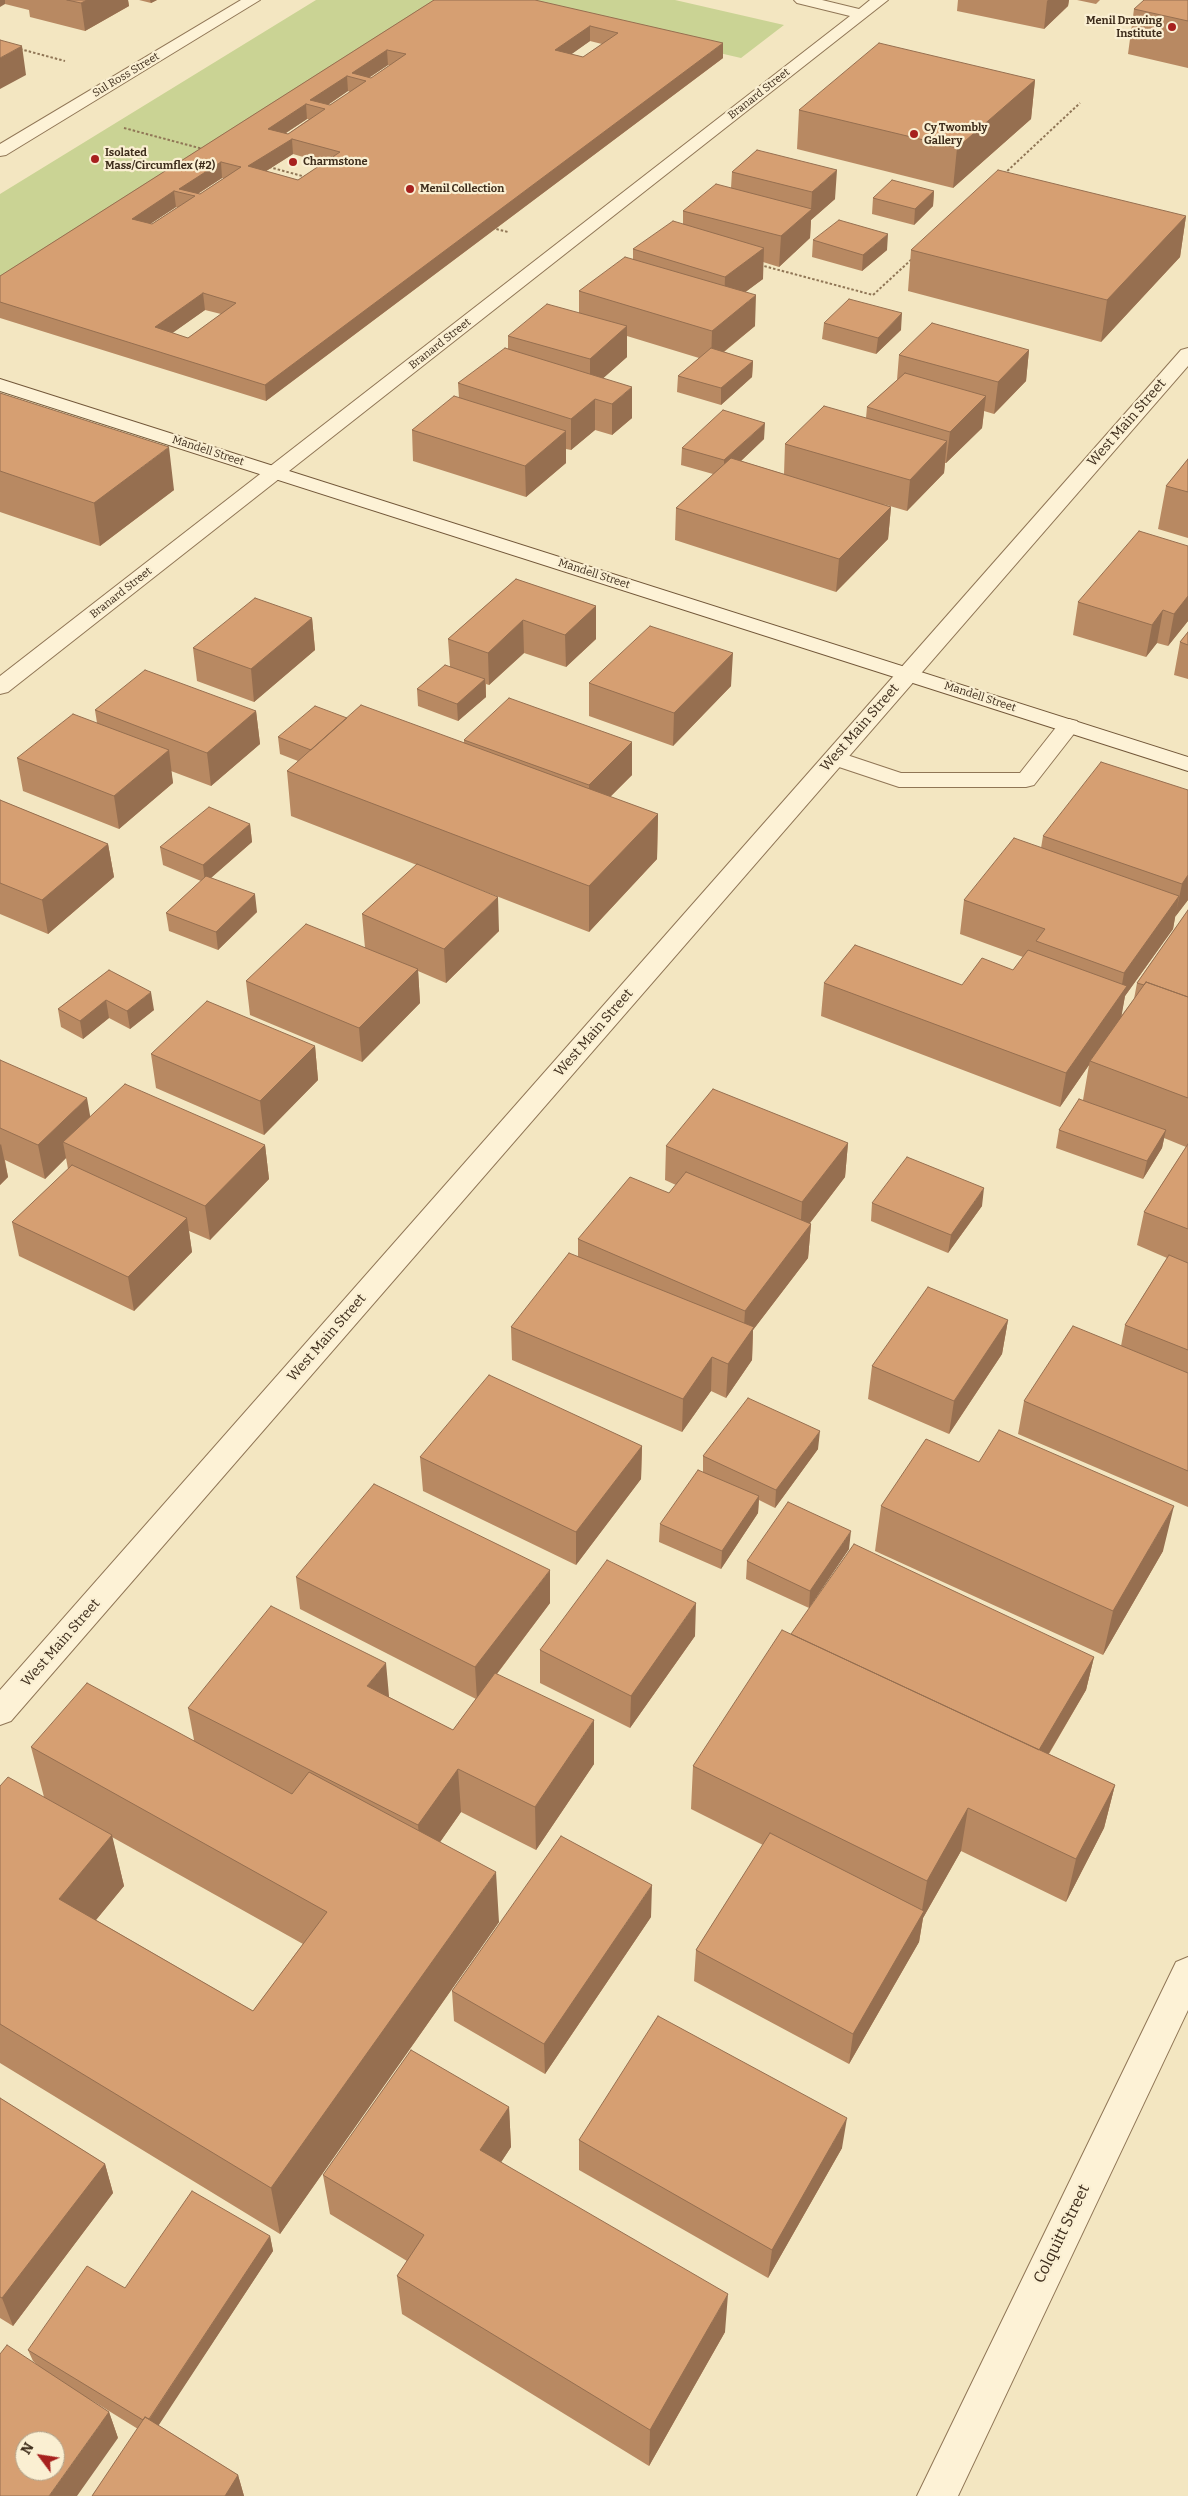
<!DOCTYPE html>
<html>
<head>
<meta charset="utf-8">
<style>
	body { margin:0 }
	#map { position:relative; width:1188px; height:2496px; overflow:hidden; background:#f3e6c1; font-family:Bitter,serif }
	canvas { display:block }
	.north { position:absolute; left:15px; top:2431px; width:50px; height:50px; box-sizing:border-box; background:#faefd2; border:1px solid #afa189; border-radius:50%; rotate:301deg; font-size:14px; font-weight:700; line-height:20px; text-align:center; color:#3e2d1c }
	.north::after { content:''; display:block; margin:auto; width:18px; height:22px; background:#a7211e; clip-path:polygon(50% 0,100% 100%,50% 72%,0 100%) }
</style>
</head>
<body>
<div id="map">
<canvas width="1188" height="2496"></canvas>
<div class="north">N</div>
</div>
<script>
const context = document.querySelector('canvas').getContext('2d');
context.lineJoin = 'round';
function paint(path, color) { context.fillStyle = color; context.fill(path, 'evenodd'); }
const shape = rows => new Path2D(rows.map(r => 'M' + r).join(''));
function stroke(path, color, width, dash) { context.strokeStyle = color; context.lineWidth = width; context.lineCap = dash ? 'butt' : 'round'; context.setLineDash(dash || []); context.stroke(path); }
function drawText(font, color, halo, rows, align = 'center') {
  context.font = font + ' Bitter,serif'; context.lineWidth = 4.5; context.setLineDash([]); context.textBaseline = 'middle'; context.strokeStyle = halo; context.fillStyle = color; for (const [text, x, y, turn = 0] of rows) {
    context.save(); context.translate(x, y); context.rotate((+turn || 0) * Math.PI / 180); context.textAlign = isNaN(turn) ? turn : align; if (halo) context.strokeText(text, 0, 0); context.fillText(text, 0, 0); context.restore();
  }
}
const green = shape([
	[316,0,452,0,0,291,0,194],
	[490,0,675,0,784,25,741,58]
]);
const path = shape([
	[20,49,65,61],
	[124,128,203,149],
	[269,167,306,177],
	[1004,174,1080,103],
	[492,228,508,232],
	[760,265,873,295,913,258]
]);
const lane = shape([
	[1069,719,1077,721,1080,726,1034,785,1026,787,899,787,827,763,824,758,827,753,835,751,901,773,1020,773,1061,721,1069,719]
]);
const street = shape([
	[241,0,260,0,6,155,0,156,0,144,241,0],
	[794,0,822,0,859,9,870,0,888,0,8,692,0,694,0,676,850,16,797,3,794,0],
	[1188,348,1188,366,11,1721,0,1725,0,1690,1181,350,1188,348],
	[1188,1957,1188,2010,958,2496,917,2496,1176,1962,1188,1957]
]);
const secondary = shape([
	[0,379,1188,757,1188,771,0,391,0,379]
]);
const wall = shape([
	[0,0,128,0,129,6,85,31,30,17,29,10,5,4],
	[139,0,157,0,151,3],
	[434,0,535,0,723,58,266,401,0,318,0,276],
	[590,41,602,44,583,57,571,54],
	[388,65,390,65,371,78,369,78],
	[348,91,350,92,330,105,328,105],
	[307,119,309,119,288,134,286,133],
	[293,154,324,163,298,180,266,171],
	[222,178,224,178,200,194,198,194],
	[176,207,178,207,152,224,150,224],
	[205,310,221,314,188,338,172,333],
	[958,0,1069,0,1068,6,1044,29,957,11],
	[1077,0,1100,0,1096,4],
	[1188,0,1188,68,1128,54,1134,9],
	[1035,80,1031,119,953,188,797,149,799,110],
	[757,150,835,199,811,220,810,238,779,267,763,262,763,279,745,292,755,326,724,352,753,361,752,377,721,405,677,392,678,376,699,358,627,336,627,357,603,378,632,418,612,435,595,430,571,450,566,449,566,463,526,497,413,461,412,430,459,398,458,383,508,349,508,336,579,313,579,291,633,259,633,249,683,224,683,211,731,188,732,172],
	[934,191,933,206,914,225,872,214,873,198],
	[1186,216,1180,257,1101,342,908,291,911,250],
	[813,240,887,250,862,271,812,257],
	[824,323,901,330,876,354,822,339],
	[1029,350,1026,381,994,414,984,411,982,428,946,463,945,463,944,473,907,511,883,504,891,507,888,539,836,592,675,540,676,508,713,474,681,465,682,448,764,439,741,461,784,474,785,444,866,418,867,407,897,380,899,355],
	[0,393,174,490,100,546,0,512],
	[1188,459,1188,538,1158,529,1166,486],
	[1188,546,1188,621,1168,646,1157,643,1146,657,1073,635,1078,602],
	[516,579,596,606,596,639,566,667,524,653,489,685,486,684,486,697,458,721,418,706,417,689,450,666,448,639],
	[312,618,315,650,254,702,197,681,193,648],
	[1188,632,1188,679,1174,675,1180,642],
	[589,683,731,686,673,746,589,716],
	[95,710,256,711,260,744,211,786,171,771,173,783,119,829,23,791,17,758,97,723],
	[347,718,464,743,464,740,632,742,632,775,610,797,658,814,657,859,589,932,455,880,499,931,446,983,418,971,420,1003,362,1062,250,1015,246,981,365,948,362,914,417,865,291,816,287,771,298,761,280,754,278,737],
	[1188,790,1188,900,1175,917,1173,929,1125,996,1121,1016,1134,999,1137,983,1188,910,1188,1507,1018,1434,1024,1401,1121,1346,1125,1325,1167,1258,1137,1245,1144,1212,1186,1147,1164,1138,1162,1148,1143,1179,1056,1148,1059,1130,1083,1100,1089,1065,1060,1107,821,1016,824,983,962,985,1013,970,1023,957,960,934,964,900,1041,848,1043,836],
	[0,800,108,844,114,877,48,934,0,914],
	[250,824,252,842,211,878,257,912,218,950,169,931,166,913,201,881,163,865,160,847],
	[109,970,154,1010,130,1029,109,1018,83,1039,61,1027,58,1009],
	[315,1046,318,1080,264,1135,156,1088,151,1054],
	[0,1060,90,1117,265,1145,269,1179,210,1240,189,1231,192,1252,134,1311,19,1256,12,1222,68,1169,66,1158,45,1179,5,1160,8,1177,0,1185],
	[848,1143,845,1177,810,1223,811,1224,808,1258,753,1330,752,1360,726,1398,711,1391,682,1432,512,1360,511,1327,578,1256,578,1239,669,1193,676,1185,665,1180,666,1146],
	[872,1203,982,1206,948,1253,871,1221],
	[1008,1320,1002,1354,949,1434,868,1399,872,1366],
	[642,1446,641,1479,576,1565,423,1491,420,1457],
	[818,1449,775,1508,759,1500,758,1513,721,1569,659,1542,660,1524,703,1472,703,1456],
	[881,1506,1163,1551,1103,1655,875,1551],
	[849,1549,809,1608,746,1579,747,1561],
	[296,1577,550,1603,497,1674,594,1764,536,1850,461,1812,440,1842,499,1922,280,2234,0,2063,0,1786,44,1797,31,1747,194,1740,188,1708,389,1697,453,1730,476,1699,300,1609],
	[112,1837,303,1944,253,2011,96,1920,124,1886],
	[791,1635,1094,1657,1086,1690,1049,1754,1115,1785,1104,1828,1066,1902,961,1851,923,1918,919,1942,849,2064,694,1981,696,1950,763,1845,691,1809,693,1766],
	[695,1636,630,1728,540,1683,540,1650],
	[651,1917,545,2074,454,2021,452,1991],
	[0,2098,105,2164,113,2193,13,2326,0,2318],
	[509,2107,511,2147,501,2162,725,2332,649,2466,402,2314,397,2276,407,2261,330,2214,323,2175],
	[579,2140,842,2148,768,2278,579,2170],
	[270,2236,273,2251,158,2425,238,2475,244,2496,92,2496,138,2429,88,2398,109,2412,118,2438,33,2361,28,2350,125,2288]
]);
const shadedWall = shape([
	[0,0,5,0,5,4,0,7],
	[87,0,128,0,129,6,85,31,81,3],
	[150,0,157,0,151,3],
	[1048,0,1069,0,1068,6,1044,29,1047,1],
	[590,26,590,41,555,66,555,50],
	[723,43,723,58,266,401,265,385],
	[22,46,26,75,0,89,0,58],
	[387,50,388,65,365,80,352,73],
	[347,76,348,91,323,108,310,100],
	[1035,80,1031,119,953,188,957,148],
	[306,104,307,119,269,144,268,129],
	[292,139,293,154,249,182,248,166],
	[221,162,222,178,194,196,179,189],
	[837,170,835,199,811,220,810,238,779,267,781,236,811,210,812,192],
	[174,191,176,207,135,234,132,219],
	[934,191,933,206,914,225,915,209],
	[1186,216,1180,257,1101,342,1107,300],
	[888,234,887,250,862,271,863,255],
	[764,248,763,279,724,308,725,277],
	[203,293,205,310,157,344,155,327],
	[756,295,755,326,711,362,712,331],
	[902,313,901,330,876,354,878,338],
	[627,326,627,357,590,390,590,359],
	[1029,350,1026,381,994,414,998,382],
	[753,361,752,377,721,405,721,388],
	[632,387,632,418,612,435,612,404],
	[986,396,982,428,946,463,950,432],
	[595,399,595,430,571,450,571,419],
	[765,423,764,439,724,477,724,460],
	[566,431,566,463,526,497,525,466],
	[947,441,944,473,907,511,910,480],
	[169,447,174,490,100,546,94,503],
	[891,507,888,539,836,592,839,559],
	[1188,596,1188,621,1168,646,1174,614],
	[596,606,596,639,566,667,565,635],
	[1163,610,1157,643,1146,657,1152,625],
	[312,618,315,650,254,702,251,669],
	[523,620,524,653,489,685,488,653],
	[733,653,731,686,673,746,674,713],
	[485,679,486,697,458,721,457,704],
	[256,711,260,744,211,786,207,753],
	[632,742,632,775,589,818,589,785],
	[169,750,173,783,119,829,114,796],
	[658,814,657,859,589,932,589,886],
	[250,824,252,842,205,883,203,865],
	[108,844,114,877,48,934,42,900],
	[1188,875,1188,900,1175,917,1182,884],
	[255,894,257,912,218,950,216,932],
	[1179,896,1173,929,1125,996,1121,1019,1090,1061,1089,1065,1060,1107,1066,1073,1120,996,1124,973],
	[498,897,499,931,446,983,444,949],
	[418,969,420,1003,362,1062,359,1028],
	[151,992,154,1010,130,1029,127,1011],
	[106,1000,109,1018,83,1039,80,1021],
	[315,1046,318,1080,264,1135,260,1101],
	[87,1098,93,1132,63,1142,66,1158,45,1179,38,1145],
	[1166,1130,1162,1148,1143,1179,1147,1161],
	[848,1143,845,1177,800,1236,802,1202],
	[1,1144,8,1177,0,1185,0,1145],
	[265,1145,269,1179,210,1240,205,1206],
	[984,1188,982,1206,948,1253,951,1235],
	[187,1218,192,1252,134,1311,128,1277],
	[811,1224,808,1258,753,1330,752,1360,726,1398,728,1364,743,1342,745,1311],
	[1008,1320,1002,1354,949,1434,954,1401],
	[712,1357,711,1391,682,1432,683,1399],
	[820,1431,818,1449,775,1508,776,1490],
	[642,1446,641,1479,576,1565,576,1532],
	[759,1496,758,1513,721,1569,722,1551],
	[1174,1506,1163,1551,1103,1655,1113,1611],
	[851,1531,849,1549,809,1608,810,1591],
	[550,1570,550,1603,477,1700,475,1667],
	[696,1603,695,1636,630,1728,631,1696],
	[1094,1657,1086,1690,1029,1787,1036,1755],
	[386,1663,390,1707,367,1686],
	[594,1720,594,1764,536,1850,535,1807],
	[458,1769,461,1812,422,1868,418,1825],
	[1115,1785,1104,1828,1066,1902,1076,1859],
	[968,1808,961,1851,923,1918,919,1942,849,2064,853,2034,921,1916,927,1881],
	[112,1835,124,1886,72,1949,59,1899],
	[496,1872,499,1922,280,2234,271,2188],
	[652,1885,651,1917,545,2074,544,2044],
	[509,2107,511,2147,483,2190,480,2150],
	[847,2118,842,2148,768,2278,772,2250],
	[105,2164,113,2193,13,2326,2,2298],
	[270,2236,273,2251,151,2437,147,2423],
	[728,2294,725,2332,649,2466,650,2430],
	[109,2412,118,2438,77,2496,49,2496],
	[238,2475,244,2496,225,2496]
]);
const building = shape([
	[67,0,87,0,81,3,67,0],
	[434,0,535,0,723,43,265,385,0,302,0,276,434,0],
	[590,26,618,33,583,57,555,50,590,26],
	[387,50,406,54,371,78,352,73,387,50],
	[347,76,366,81,330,105,310,100,347,76],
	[306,104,325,109,288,134,268,129,306,104],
	[292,139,340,152,298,180,248,166,292,139],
	[221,162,241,167,200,194,179,189,221,162],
	[174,191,195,196,152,224,132,219,174,191],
	[203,293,236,303,188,338,155,327,203,293],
	[1144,0,1188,0,1188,21,1134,9,1144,0],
	[0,40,22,46,0,58,0,40],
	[879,43,1035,80,957,148,799,110,879,43],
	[757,150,837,170,812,192,732,172,757,150],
	[998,170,1186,216,1107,300,911,250,998,170],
	[892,180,934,191,915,209,873,198,892,180],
	[716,184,812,209,781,236,683,211,716,184],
	[839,220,888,234,863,255,813,240,839,220],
	[673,221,764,248,725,277,633,249,673,221],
	[625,257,756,295,712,331,579,291,625,257],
	[849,299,902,313,878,338,824,323,849,299],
	[547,304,627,326,590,359,508,336,547,304],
	[932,323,1029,350,998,382,899,355,932,323],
	[505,348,632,387,612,404,595,399,571,419,458,383,505,348],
	[711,348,753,361,721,388,678,376,711,348],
	[905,373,986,396,950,432,867,407,905,373],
	[0,393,169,447,94,503,0,471,0,393],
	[454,396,566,431,525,466,412,430,454,396],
	[824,406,947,441,910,480,785,444,824,406],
	[723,410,765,423,724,460,682,448,723,410],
	[731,458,891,507,839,559,676,508,731,458],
	[1188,459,1188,492,1166,486,1188,459],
	[1139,531,1188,546,1188,596,1174,614,1163,610,1152,625,1078,602,1139,531],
	[516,579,596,606,565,635,523,620,488,653,448,639,516,579],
	[255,598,312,618,251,669,193,648,255,598],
	[650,626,733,653,674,713,589,683,650,626],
	[1188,632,1188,645,1180,642,1188,632],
	[445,665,485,679,457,704,417,689,445,665],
	[145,670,256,711,207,753,95,710,145,670],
	[509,698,632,742,589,785,464,740,509,698],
	[361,705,658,814,589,886,287,771,361,705],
	[315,706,347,718,311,750,278,737,315,706],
	[73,714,169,750,114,796,17,758,73,714],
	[1101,762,1188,790,1188,875,1182,884,1043,836,1101,762],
	[0,800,108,844,42,900,0,883,0,800],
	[209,807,250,824,203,865,160,847,209,807],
	[1014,838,1179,896,1124,973,1036,941,1045,929,964,900,1014,838],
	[417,864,498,897,444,949,362,914,417,864],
	[206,876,255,894,216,932,166,913,206,876],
	[1188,910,1188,997,1146,982,1144,985,1137,983,1188,910],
	[306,924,418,969,359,1028,246,981,306,924],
	[855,945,962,985,982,958,1013,970,1028,950,1127,986,1066,1073,824,983,855,945],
	[109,970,151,992,127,1011,106,1000,80,1021,58,1009,109,970],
	[1146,982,1188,997,1188,1098,1090,1061,1146,982],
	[207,1001,315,1046,260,1101,151,1054,207,1001],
	[0,1060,87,1098,38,1145,0,1128,0,1060],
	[125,1084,265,1145,205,1206,63,1142,125,1084],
	[713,1089,848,1143,802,1202,666,1146,713,1089],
	[1079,1099,1166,1130,1147,1161,1059,1130,1079,1099],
	[1188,1144,1188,1229,1144,1212,1188,1144],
	[907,1157,984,1188,951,1235,872,1203,907,1157],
	[72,1165,187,1218,128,1277,12,1222,72,1165],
	[686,1172,811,1224,745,1311,578,1239,630,1177,669,1193,686,1172],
	[569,1253,754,1327,728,1364,712,1357,683,1399,511,1327,569,1253],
	[1169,1255,1188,1263,1188,1350,1125,1325,1169,1255],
	[928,1287,1008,1320,954,1401,872,1366,928,1287],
	[1073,1326,1188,1373,1188,1471,1024,1401,1073,1326],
	[489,1375,642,1446,576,1532,420,1457,489,1375],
	[748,1398,820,1431,776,1490,703,1456,748,1398],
	[999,1430,1174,1506,1113,1611,881,1506,926,1439,979,1462,999,1430],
	[698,1470,759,1496,722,1551,660,1524,698,1470],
	[374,1484,550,1570,475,1667,296,1577,374,1484],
	[788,1502,851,1531,810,1591,747,1561,788,1502],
	[854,1544,1094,1657,1039,1750,791,1634,854,1544],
	[607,1560,696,1603,631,1696,540,1650,607,1560],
	[271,1606,386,1663,367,1686,453,1730,495,1673,594,1720,535,1807,458,1769,418,1825,188,1708,271,1606],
	[782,1630,1115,1785,1076,1859,968,1808,927,1881,693,1766,782,1630],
	[87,1683,292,1794,309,1772,496,1872,271,2188,0,2024,0,1786,8,1777,112,1835,59,1899,253,2011,327,1912,31,1747,87,1683],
	[770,1833,924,1911,853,2034,696,1950,770,1833],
	[561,1836,652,1885,544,2044,452,1991,561,1836],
	[658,2016,847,2118,772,2250,579,2140,658,2016],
	[411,2050,509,2107,480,2150,728,2294,650,2430,397,2276,424,2235,323,2175,411,2050],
	[0,2098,105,2164,2,2298,0,2297,0,2098],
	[192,2191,270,2236,149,2419,145,2417,143,2420,28,2350,87,2266,125,2288,192,2191],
	[7,2345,109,2412,49,2496,0,2496,0,2354,7,2345],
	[25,2441,55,2441,55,2471,25,2471,25,2441],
	[145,2417,238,2475,225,2496,92,2496,145,2417]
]);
const markers = [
	[1172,27,5,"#a7211e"],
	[914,134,5,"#a7211e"],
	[95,159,5,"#a7211e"],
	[293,162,5,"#a7211e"],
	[410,189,5,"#a7211e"]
];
const farPoinames = [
	["Menil Drawing",1162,21,"right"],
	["Institute",1162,34,"right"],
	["Cy Twombly",924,128],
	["Gallery",924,141],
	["Isolated",105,153],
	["Mass/Circumflex (#2)",105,166],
	["Charmstone",303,162],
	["Menil Collection",420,189]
];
const farStreetnames = [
	["Sul Ross Street",126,75,-31],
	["Branard Street",759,94,-38],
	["Branard Street",440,344,-38],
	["Mandell Street",208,451,18],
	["Mandell Street",594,574,18],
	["Branard Street",121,593,-38],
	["Mandell Street",980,697,18]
];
const streetNames = [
	["West Main Street",1127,423,-49],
	["West Main Street",860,728,-49],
	["West Main Street",594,1033,-49],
	["West Main Street",327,1338,-49],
	["West Main Street",61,1643,-49]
];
const nearStreetnames = [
	["Colquitt Street",1062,2234,-64]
];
paint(green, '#cad394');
stroke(lane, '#907656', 2);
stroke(street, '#907656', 2);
stroke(secondary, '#725739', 2);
stroke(path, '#907656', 2, [2.5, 2]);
paint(lane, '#fdf2d6');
paint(street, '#fdf2d6');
paint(secondary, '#fdf2d6');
paint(wall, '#b88962');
paint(shadedWall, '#966f50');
paint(building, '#d69f72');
stroke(building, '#966f50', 1);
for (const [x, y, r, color] of markers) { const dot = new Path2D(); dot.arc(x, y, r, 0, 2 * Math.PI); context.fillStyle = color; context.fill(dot); stroke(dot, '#faefd2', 2); }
drawText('bold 11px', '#3e2d1c', '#faefd2', farPoinames, 'left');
drawText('11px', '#3e2d1c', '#faefd2', farStreetnames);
drawText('14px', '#3e2d1c', '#faefd2', streetNames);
drawText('16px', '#3e2d1c', '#faefd2', nearStreetnames);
</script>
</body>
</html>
